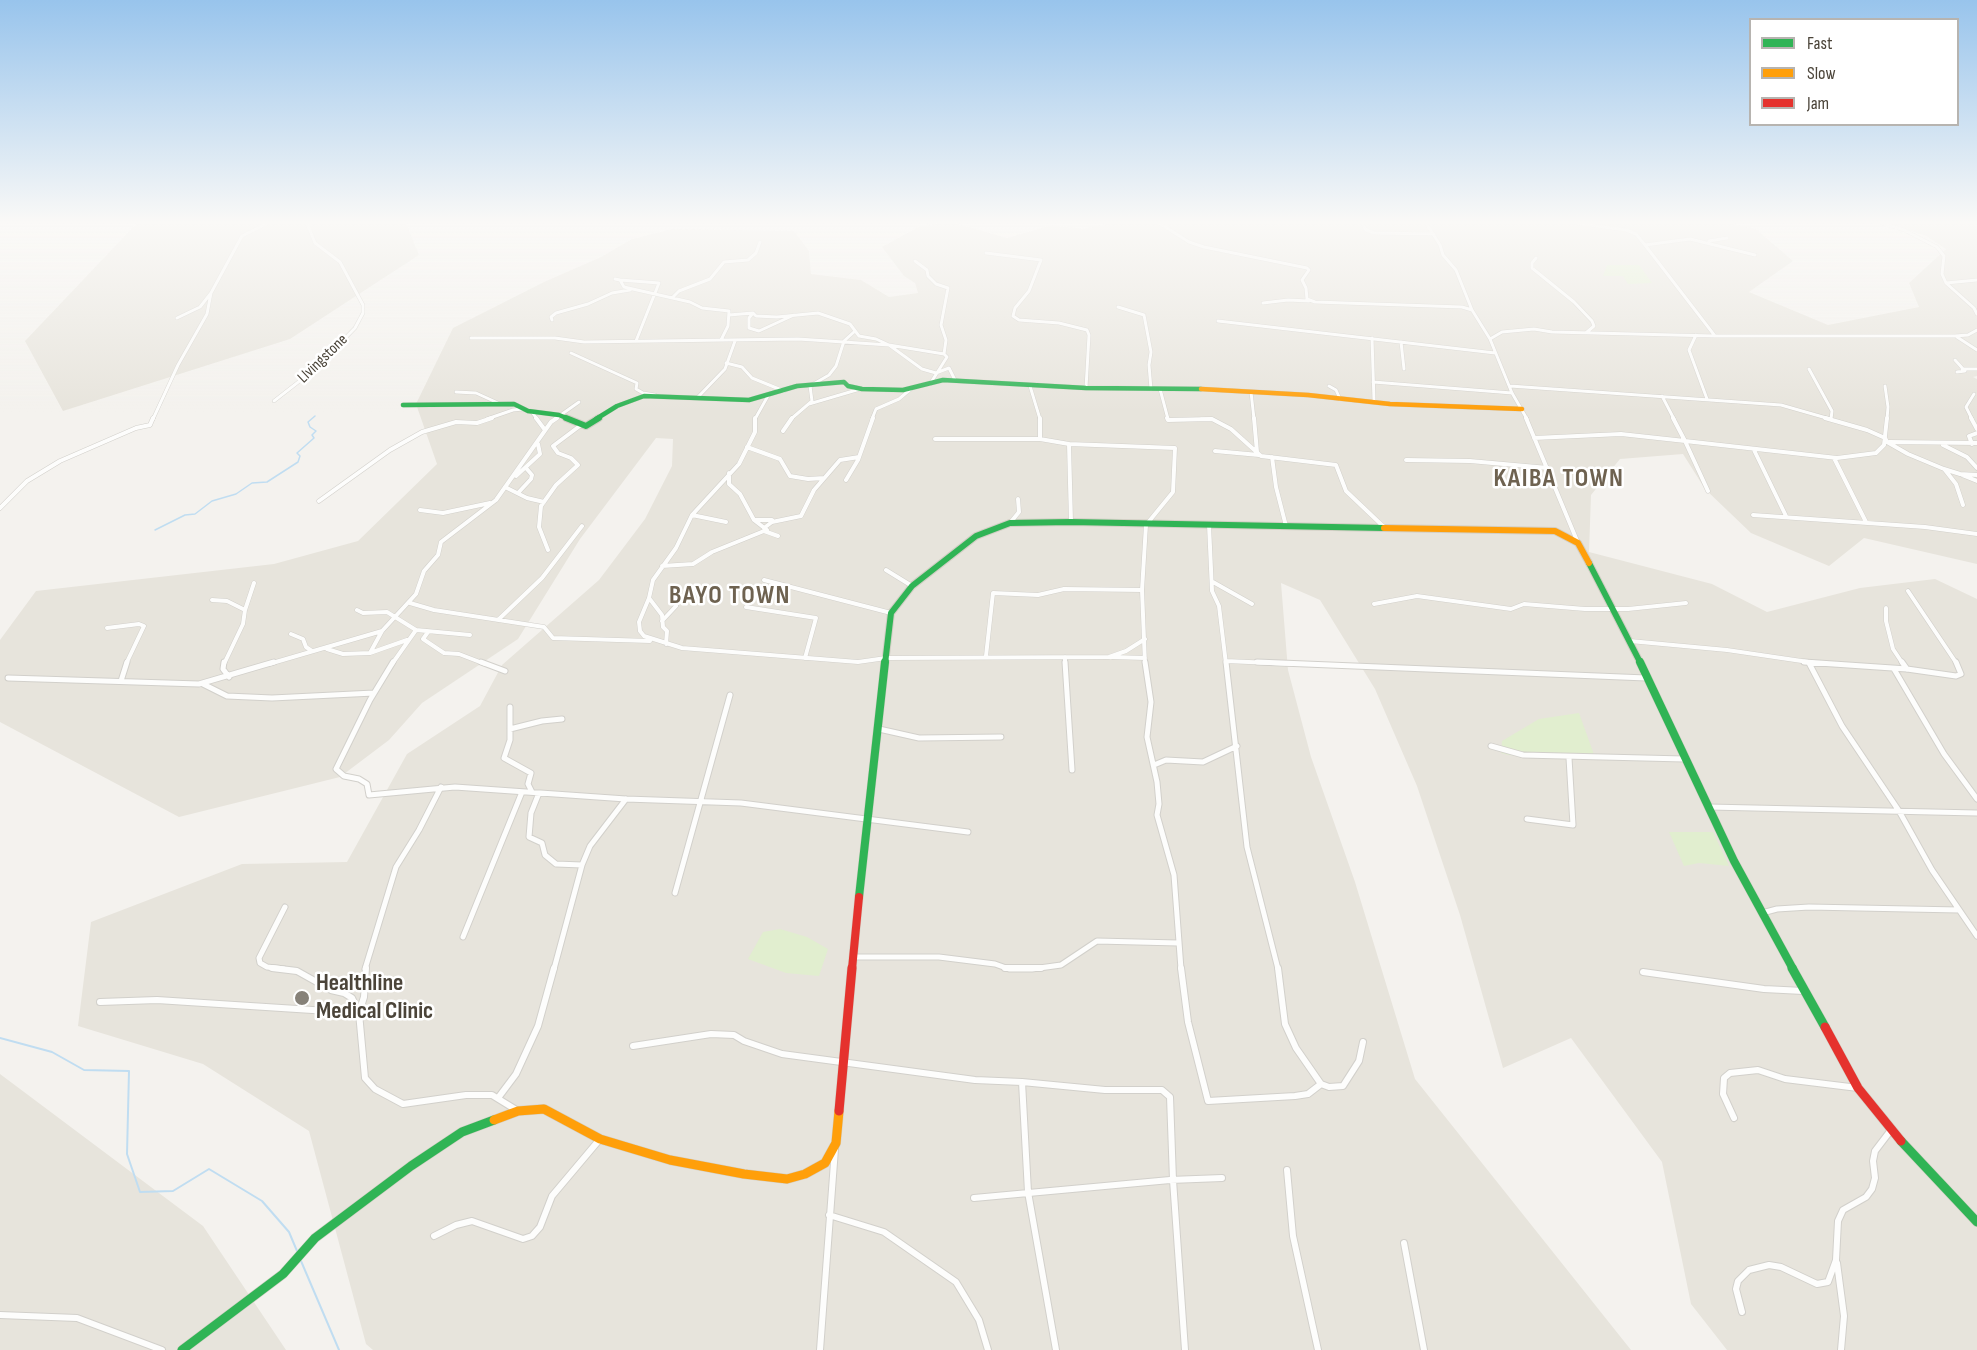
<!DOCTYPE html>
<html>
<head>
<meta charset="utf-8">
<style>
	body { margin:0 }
	#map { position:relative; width:1977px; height:1350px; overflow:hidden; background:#f4f2ee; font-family:"Sofia Sans Condensed",sans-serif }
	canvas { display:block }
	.legend { position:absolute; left:1749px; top:18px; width:210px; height:108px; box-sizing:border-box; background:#fff; border:2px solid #b7b4b0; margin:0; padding:8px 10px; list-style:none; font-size:18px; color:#4b4439 }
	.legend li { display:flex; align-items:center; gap:12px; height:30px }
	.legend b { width:30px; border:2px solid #b7b4b0 }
</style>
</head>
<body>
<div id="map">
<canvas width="1977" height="1350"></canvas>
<ul class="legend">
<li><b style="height:8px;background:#30b455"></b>Fast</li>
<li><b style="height:8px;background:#ff9f0a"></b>Slow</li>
<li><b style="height:8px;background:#e5322d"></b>Jam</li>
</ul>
</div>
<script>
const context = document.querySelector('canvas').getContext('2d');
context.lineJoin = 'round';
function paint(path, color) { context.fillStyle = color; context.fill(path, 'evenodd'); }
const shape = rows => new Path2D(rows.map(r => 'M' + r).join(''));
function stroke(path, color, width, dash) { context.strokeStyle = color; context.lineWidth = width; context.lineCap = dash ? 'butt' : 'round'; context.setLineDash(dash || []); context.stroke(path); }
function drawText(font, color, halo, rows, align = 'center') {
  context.font = font + ' "Sofia Sans Condensed",sans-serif'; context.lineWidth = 5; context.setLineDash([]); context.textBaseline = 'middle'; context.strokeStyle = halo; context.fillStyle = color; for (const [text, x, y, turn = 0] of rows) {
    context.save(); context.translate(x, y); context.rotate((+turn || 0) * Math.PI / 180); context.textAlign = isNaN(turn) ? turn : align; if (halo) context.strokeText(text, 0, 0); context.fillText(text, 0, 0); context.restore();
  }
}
const residential = shape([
	[137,223,406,223,419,255,290,339,63,411,25,341],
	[939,223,955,223,1007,238,1052,225,1083,229,1112,223,1727,223,1756,229,1793,261,1749,292,1828,325,1919,307,1909,283,1946,249,1926,236,1887,223,1977,223,1977,376,1973,377,1977,379,1977,564,1864,538,1829,566,1751,533,1705,489,1683,454,1620,459,1591,495,1589,552,1712,584,1767,612,1860,588,1935,579,1977,599,1977,1350,1727,1350,1691,1304,1662,1162,1571,1038,1503,1068,1460,915,1417,786,1375,689,1320,600,1281,583,1288,670,1311,757,1355,882,1415,1079,1631,1350,373,1350,366,1344,309,1131,203,1064,78,1026,91,922,242,864,347,862,407,754,480,706,502,665,599,580,645,519,672,466,673,439,656,438,580,539,518,639,422,703,389,740,340,777,179,817,0,722,0,640,36,591,274,564,358,541,437,464,416,404,453,328,544,282,601,257,632,239,672,229,794,231,809,251,811,274,861,280,889,297,918,293,915,283,904,276,882,247,920,226],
	[0,1074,203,1226,286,1350,0,1350]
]);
const green = shape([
	[1607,265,1639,265,1652,283,1628,284,1623,276,1603,276],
	[1579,713,1596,760,1508,755,1501,753,1502,741,1539,719],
	[1669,832,1713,832,1729,866,1699,863,1684,866],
	[780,929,807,937,828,949,819,976,786,973,748,959,763,932]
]);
const streamFar1 = shape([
	[155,530,185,515,195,514,212,501,236,494,252,483,267,482,298,462,300,456,297,453,314,438,312,435,316,431,310,427,308,422,315,416]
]);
const stream = shape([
	[0,1038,52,1052,84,1070,129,1071,127,1154,140,1192,173,1191,209,1169,262,1201,289,1232,297,1251],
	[301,1261,339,1350]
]);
const streetFar3 = shape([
	[1159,223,1189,242,1204,247,1307,268,1309,270,1302,280,1306,288,1307,299,1315,302,1462,307,1472,310],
	[1362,223,1366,230,1374,233,1434,234],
	[1426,223,1440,245,1443,255,1456,270,1472,310,1490,339,1512,393,1527,419],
	[1576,223,1626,230,1636,234,1645,245],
	[1881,223,1904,230,1937,247,1944,256,1942,274,1946,283,1974,308,1977,314],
	[1709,241,1727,238],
	[986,253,1041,260,1029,291,1015,308,1013,316,1019,320,1059,323,1087,330,1089,335,1086,388],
	[1536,258,1532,263,1532,268,1574,302,1592,321,1594,326,1587,332],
	[915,261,927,270,928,276,936,284,948,288,941,325,946,340,944,354],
	[615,279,620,280,624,287,690,302,702,308,729,311,728,326,721,340],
	[620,280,659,283,636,341],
	[1946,283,1977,280],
	[672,298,679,291,710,279,724,262,748,260,756,253,760,242],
	[1263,303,1288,300,1309,301],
	[1118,307,1144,315,1151,352,1149,365,1151,389],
	[753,313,749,318,749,328,759,331,794,315],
	[729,315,753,313,756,316,777,317,818,313,850,324,859,336,876,339,889,345,922,369,936,373,949,368,955,380],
	[177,318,200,307,211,293,242,236,268,223],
	[552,320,551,317,556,313,588,304,612,293,630,290],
	[1218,321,1495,353],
	[1696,335,1689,350,1707,399],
	[1715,336,1645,245,1690,239,1755,255],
	[1957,337,1977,350],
	[471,338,555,338,584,342,798,339,889,345,944,354,947,357,930,384],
	[1372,338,1374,401],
	[1490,339,1502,332,1534,329,1552,332,1715,336,1955,336,1968,335,1977,330],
	[1401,342,1404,369],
	[571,353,637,383,636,389,643,393,655,395],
	[1955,360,1965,371,1957,372],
	[726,363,742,367,752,378,784,391],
	[1809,369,1832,411,1831,419],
	[1962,369,1977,369],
	[1373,382,1512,393],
	[1030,386,1040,419],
	[1329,386,1336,390,1340,399],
	[1510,386,1781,405,1830,419],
	[1885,386,1888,407,1887,419],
	[1160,389,1168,419],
	[456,392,476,393,498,403],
	[1251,392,1254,419],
	[1662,396,1674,419],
	[698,397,725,369,735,341],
	[274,401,315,369,355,328,363,313,363,305,340,262,315,243,307,223],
	[809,404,860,389],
	[532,412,537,419],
	[153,419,178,365,207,314,211,293],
	[487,419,513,410,523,409],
	[555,419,579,402],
	[755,419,769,394],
	[791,419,812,401,810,386,829,375,836,366,844,341,855,331],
	[872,419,876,409,899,399,912,388],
	[1201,419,1212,419],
	[1972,419,1966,407,1974,394]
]);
const streetFar2 = shape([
	[536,418,545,430],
	[755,418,755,432,739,464,692,515,676,548,653,580,649,598,639,622,640,631,644,636,682,648,858,662,886,658,1109,657,1126,651,1145,639],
	[1040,418,1040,439],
	[1167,418,1168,420,1212,419,1231,429,1261,456,1336,465,1346,491,1385,528],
	[1254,418,1257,452],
	[1526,418,1578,543],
	[1825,418,1867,430,1885,438,1887,442,1908,454,1944,469,1960,474,1977,475],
	[1971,418,1977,429],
	[783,431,792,418],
	[1534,438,1621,434,1685,441,1673,418],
	[935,439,1040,439,1069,444],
	[1685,441,1837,458,1876,453,1884,445,1887,418],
	[1685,441,1708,491],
	[1889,442,1977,443],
	[1972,444,1969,436,1977,433],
	[1943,445,1967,457,1977,468],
	[747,447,780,459,790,476,808,479,824,478],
	[1754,450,1786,516],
	[1215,451,1259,455],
	[1272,457,1276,487,1286,526],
	[1834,458,1866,522],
	[1406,460,1470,461,1548,468],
	[1945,470,1956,484,1963,505],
	[729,473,729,484,740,494,754,520,767,530],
	[1962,475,1977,481],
	[516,476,540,454,538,444],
	[846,480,858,460,873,418],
	[505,487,527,498,544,502],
	[518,493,531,479,532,475,526,468],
	[319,501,390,450,422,432,456,422,477,423,492,418],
	[0,508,27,481,60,461,136,428,150,425,153,418],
	[420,510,443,513,490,503],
	[692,515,726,522],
	[1753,515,1925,527,1977,534],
	[754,520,772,520],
	[1071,522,1069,444,1175,448,1173,492,1146,525,1142,590,1145,664],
	[1010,523,1019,512,1018,499],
	[1209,525,1212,591,1219,606,1226,664],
	[764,528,772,522,801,516,814,490,840,460,859,457],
	[548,550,539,527,541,506,556,485,578,465,571,458,558,453,553,446,581,425],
	[662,566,693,564,712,552,764,531,778,536],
	[886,570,912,586],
	[764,580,891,613],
	[1213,582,1252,604],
	[1908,591,1957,664],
	[649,598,662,615,663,627,667,631,666,644],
	[212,600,227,601,245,610,243,624,224,664],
	[410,603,434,610,544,627,553,638,650,641],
	[1374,604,1417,596,1511,609,1524,604,1585,609,1628,609,1686,603],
	[746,607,816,618,805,658],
	[1886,608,1886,621,1893,649,1903,664],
	[245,610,254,583],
	[357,610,363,613,387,612,416,630,470,635],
	[499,619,542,578,582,526],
	[662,621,676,606],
	[107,628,139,624,144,626,126,664],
	[428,632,423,639,444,653,459,654,485,664],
	[291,634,303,639,306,647,312,651],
	[1630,641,1727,650,1822,664],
	[327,649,343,654,370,653,382,631],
	[370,653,407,640],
	[986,656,993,593,1038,595,1064,589,1142,590],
	[1065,657,1065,664],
	[1112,657,1145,658],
	[1226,661,1294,664],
	[269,664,382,631,416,594,424,571,438,555,441,542,496,500,551,422,557,418],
	[392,664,416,630]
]);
const streetFar1 = shape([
	[224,662,223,669,229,677],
	[393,662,370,700,336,769,344,776,359,779,367,784,369,795,455,787,626,799,741,803,968,832],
	[481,662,505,671],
	[1065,662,1072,770],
	[1145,662,1151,702,1147,737,1157,782,1159,804,1157,815,1174,875,1181,969],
	[1226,662,1247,847,1278,969],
	[1257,662,1646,678],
	[1804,662,1907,669,1956,676,1961,674,1956,662],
	[1902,662,1907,669],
	[1809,663,1842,726,1899,811,1932,870,1977,936],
	[1894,669,1944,754,1977,799],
	[8,678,199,684,274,662],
	[121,681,127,662],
	[203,684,227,696,272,698,374,693],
	[510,707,510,740,504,758,531,773,528,784,532,792],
	[510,729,542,721,562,719],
	[879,729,919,738,1001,737],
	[1491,746,1523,755,1684,759],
	[1154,765,1166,760,1203,762,1237,746],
	[539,793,531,813,529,837,542,843,545,855,556,864,582,865],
	[1709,807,1977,813],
	[1527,819,1573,825,1569,758],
	[675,893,730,695],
	[1762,913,1777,909,1809,907,1959,910],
	[463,937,522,792],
	[854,957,939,957,995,964,1009,969,1032,969,1061,965,1097,941,1178,943],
	[284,969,267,967,260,963,259,958,285,907],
	[365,969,396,867,419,830,441,787],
	[554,969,582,865,590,846,626,799]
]);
const street = shape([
	[272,968,297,971,331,990,344,993,352,998,359,1013,365,1078,375,1089,403,1104,466,1095,492,1095,518,1111],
	[1005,968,1041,968],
	[1181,968,1188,1022,1208,1101,1295,1096,1308,1094,1321,1084],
	[1278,968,1285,1024,1296,1048,1321,1084,1329,1087,1343,1086,1359,1061,1363,1042],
	[1643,972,1764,989,1803,991],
	[100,1002,157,1000,359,1013,364,997,366,968],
	[633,1046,711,1034,734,1035,744,1041,782,1054,975,1080,1022,1082,1028,1192,1056,1350],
	[1022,1082,1105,1090,1162,1090,1170,1097,1173,1180,1185,1350],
	[498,1098,516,1074,538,1026,554,968],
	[1734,1118,1723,1094,1724,1078,1730,1073,1758,1070,1785,1079,1858,1088],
	[1287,1170,1293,1236,1318,1350],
	[974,1198,1170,1180,1222,1178],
	[829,1215,884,1232,956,1282,979,1320,988,1350],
	[434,1236,456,1225,472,1221,523,1239,532,1236,540,1227,552,1196,600,1139],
	[1404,1243,1424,1350],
	[1837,1263,1844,1316,1841,1350],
	[1742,1312,1736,1289,1738,1281,1749,1270,1769,1265,1781,1267,1817,1284,1828,1282,1836,1260,1838,1221,1843,1210,1866,1197,1872,1189,1875,1178,1873,1161,1875,1151,1891,1130],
	[0,1315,77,1318,162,1350],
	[820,1350,835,1149]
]);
const fastFar3 = shape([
	[403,405,514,404,528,411,559,415,569,419],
	[596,419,617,406,644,396,749,400,797,386,844,382,848,386,862,389,903,390,943,380,1086,388,1201,389]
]);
const fastFar2 = shape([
	[566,418,586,426,599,418],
	[1589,563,1641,664],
	[885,664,891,613,912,586,976,536,1010,523,1071,522,1384,528]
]);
const fastFar1 = shape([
	[1640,662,1734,861,1793,969],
	[859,897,885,662]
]);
const fast = shape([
	[1792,968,1825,1027],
	[1901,1141,1977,1222],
	[182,1350,283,1274,315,1238,411,1166,462,1132,494,1120]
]);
const slowFar2 = shape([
	[1201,389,1308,395,1390,404,1522,409]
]);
const slowFar1 = shape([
	[1384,528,1555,531,1578,543,1589,563]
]);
const slow = shape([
	[494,1120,518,1111,544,1109,600,1139,670,1160,744,1174,787,1179,805,1174,825,1163,836,1143,839,1111]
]);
const jamFar1 = shape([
	[852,969,859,897]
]);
const jam = shape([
	[1825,1027,1858,1088,1901,1141],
	[839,1111,852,968]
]);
const markers = [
	[302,998,8,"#868178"]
];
const farStreetnames = [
	["LIvingstone",323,359,-44]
];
const nearPoinames = [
	["Healthline",316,984],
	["Medical Clinic",316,1012]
];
const districtNames = [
	["KAIBA TOWN",1559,479],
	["BAYO TOWN",730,596]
];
paint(residential, '#e7e4dc');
paint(green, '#e1eecf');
stroke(streamFar1, '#c0ddf1', 1.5);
stroke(stream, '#c0ddf1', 2);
stroke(streetFar3, '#d2d0cb', 4);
stroke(streetFar2, '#d2d0cb', 5);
stroke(streetFar1, '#d2d0cb', 7);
stroke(street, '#d2d0cb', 8);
stroke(fastFar3, '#d3cfc5', 5);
stroke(fastFar2, '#d3cfc5', 8);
stroke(fastFar1, '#d3cfc5', 9);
stroke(fast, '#d3cfc5', 10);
stroke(slowFar2, '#d3cfc5', 5);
stroke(slowFar1, '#d3cfc5', 8);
stroke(slow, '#d3cfc5', 10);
stroke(jamFar1, '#d3cfc5', 9);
stroke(jam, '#d3cfc5', 10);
stroke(streetFar3, '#fdfdfc', 3);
stroke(streetFar2, '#fdfdfc', 4);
stroke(streetFar1, '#fdfdfc', 5);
stroke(street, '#fdfdfc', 6);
stroke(fastFar3, '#30b455', 4.5);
stroke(fastFar2, '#30b455', 6);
stroke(fastFar1, '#30b455', 8);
stroke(fast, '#30b455', 9);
stroke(slowFar2, '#ff9f0a', 4.5);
stroke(slowFar1, '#ff9f0a', 6);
stroke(slow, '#ff9f0a', 9);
stroke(jamFar1, '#e5322d', 8);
stroke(jam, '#e5322d', 9);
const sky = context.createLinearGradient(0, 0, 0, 412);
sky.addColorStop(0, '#98c4ec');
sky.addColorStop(0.54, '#faf9f7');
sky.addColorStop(1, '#faf9f700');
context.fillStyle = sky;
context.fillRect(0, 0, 1977, 412);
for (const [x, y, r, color] of markers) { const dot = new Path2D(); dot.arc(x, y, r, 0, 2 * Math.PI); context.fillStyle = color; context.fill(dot); stroke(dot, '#fff', 2); }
drawText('16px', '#4b4439', '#fff', farStreetnames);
drawText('bold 24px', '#4b4439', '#fff', nearPoinames, 'left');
context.letterSpacing = '1.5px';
drawText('bold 26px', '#6e6250', '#fff', districtNames);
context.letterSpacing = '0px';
</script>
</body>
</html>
